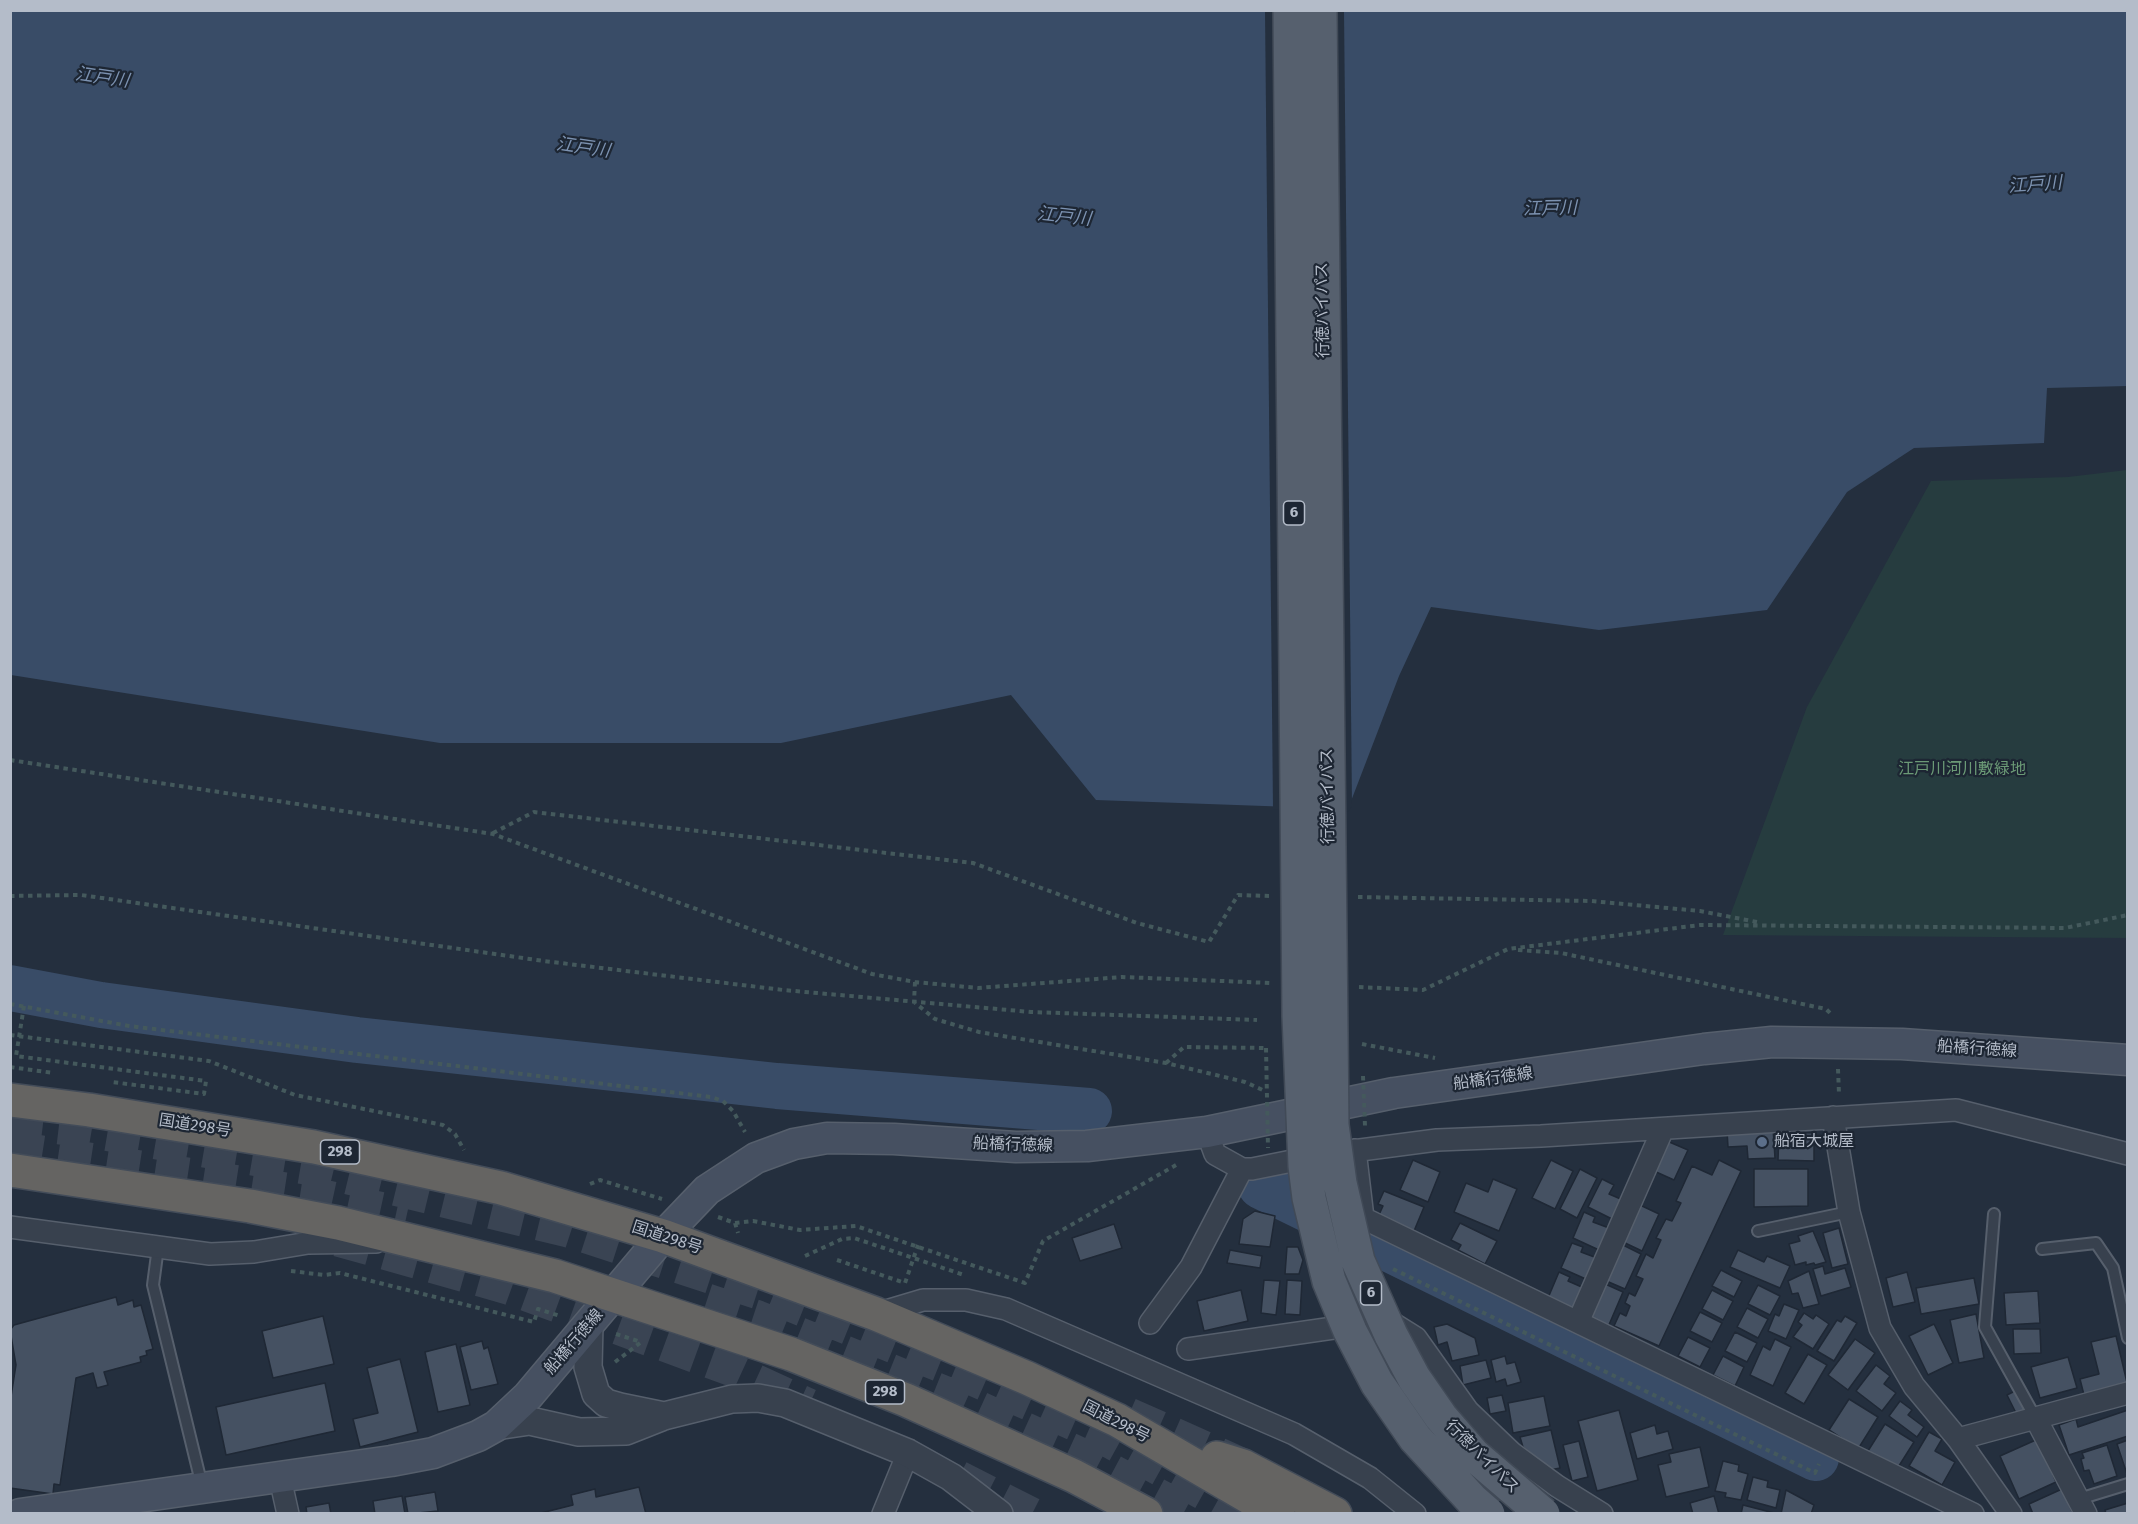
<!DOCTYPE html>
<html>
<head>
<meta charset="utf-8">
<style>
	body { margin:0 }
	#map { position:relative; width:2138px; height:1524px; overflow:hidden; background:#242f3e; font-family:"Fira Sans",sans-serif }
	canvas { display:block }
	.frame { position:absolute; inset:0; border:12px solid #b4bcc9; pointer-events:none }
</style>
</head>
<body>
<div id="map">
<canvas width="2138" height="1524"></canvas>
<div class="frame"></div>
</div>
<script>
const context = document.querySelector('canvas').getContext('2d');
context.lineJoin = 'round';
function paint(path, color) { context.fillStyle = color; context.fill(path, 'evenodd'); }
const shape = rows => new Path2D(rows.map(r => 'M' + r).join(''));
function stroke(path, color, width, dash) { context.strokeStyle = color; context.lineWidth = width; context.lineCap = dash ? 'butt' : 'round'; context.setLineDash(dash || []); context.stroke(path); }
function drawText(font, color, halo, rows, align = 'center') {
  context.font = font + ' "Fira Sans","Noto Sans JP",sans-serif'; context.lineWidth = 4.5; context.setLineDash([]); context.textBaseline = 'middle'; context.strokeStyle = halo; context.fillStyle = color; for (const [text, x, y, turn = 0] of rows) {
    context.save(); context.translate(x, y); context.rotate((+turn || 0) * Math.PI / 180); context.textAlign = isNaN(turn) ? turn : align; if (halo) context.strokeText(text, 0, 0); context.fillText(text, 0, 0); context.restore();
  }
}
const green = shape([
	[2127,470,2127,938,1723,935,1807,707,1931,481,2068,477]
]);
const water = shape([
	[10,11,2127,11,2127,386,2047,388,2044,443,1914,448,1847,492,1767,610,1599,630,1431,607,1399,676,1348,809,1096,800,1011,695,781,743,440,743,11,675]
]);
const pier = shape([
	[1265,11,1344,11,1352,806,1348,812,1273,809]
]);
const river = shape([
	[10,988,101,1005,357,1040,777,1086,1089,1111],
	[1261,1186,1816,1458]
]);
const building = shape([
	[1773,1128,1775,1158,1748,1159,1747,1146,1728,1147,1727,1130,1773,1128],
	[1779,1132,1814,1133,1814,1161,1778,1160,1779,1132],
	[1667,1141,1688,1150,1674,1180,1654,1171,1667,1141],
	[1413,1160,1440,1172,1428,1202,1400,1190,1413,1160],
	[1551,1160,1573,1171,1555,1209,1532,1198,1551,1160],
	[1719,1160,1741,1171,1659,1346,1614,1326,1620,1313,1626,1316,1630,1306,1625,1303,1629,1293,1635,1296,1643,1279,1636,1276,1646,1254,1653,1258,1661,1240,1656,1238,1666,1219,1672,1221,1681,1203,1676,1201,1692,1166,1712,1175,1719,1160],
	[1580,1169,1597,1178,1577,1218,1560,1209,1580,1169],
	[1754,1169,1808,1169,1808,1206,1754,1207,1754,1169],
	[1493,1179,1517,1189,1499,1231,1454,1212,1466,1183,1488,1192,1493,1179],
	[1602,1179,1614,1185,1609,1194,1623,1200,1614,1220,1588,1207,1602,1179],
	[1384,1191,1424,1207,1414,1231,1378,1217,1383,1206,1378,1204,1384,1191],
	[1640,1205,1659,1214,1642,1251,1623,1242,1640,1205],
	[1255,1211,1275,1216,1270,1247,1239,1244,1243,1219,1255,1211],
	[1584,1212,1595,1217,1593,1222,1609,1228,1599,1250,1573,1238,1584,1212],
	[1460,1223,1497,1241,1485,1264,1458,1250,1461,1245,1451,1240,1460,1223],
	[1114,1224,1122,1248,1080,1261,1072,1238,1114,1224],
	[1839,1228,1848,1264,1832,1268,1823,1233,1839,1228],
	[1813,1231,1826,1262,1815,1265,1814,1263,1806,1265,1806,1262,1795,1265,1789,1244,1800,1241,1798,1236,1813,1231],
	[1572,1243,1583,1247,1581,1252,1597,1258,1588,1280,1561,1268,1572,1243],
	[1621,1244,1641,1254,1625,1289,1604,1280,1621,1244],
	[1287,1247,1298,1247,1303,1260,1299,1274,1285,1274,1287,1247],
	[1230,1250,1262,1256,1260,1268,1227,1263,1230,1250],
	[1738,1250,1764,1262,1767,1256,1790,1266,1780,1288,1730,1267,1738,1250],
	[1823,1266,1825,1274,1845,1268,1851,1287,1821,1296,1813,1269,1823,1266],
	[1721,1270,1742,1281,1734,1297,1712,1286,1721,1270],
	[1809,1271,1819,1304,1803,1308,1798,1293,1792,1294,1788,1281,1809,1271],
	[1559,1272,1570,1277,1568,1281,1584,1288,1574,1309,1548,1298,1559,1272],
	[1907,1272,1915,1302,1893,1307,1886,1278,1907,1272],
	[1974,1278,1979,1304,1921,1314,1916,1288,1974,1278],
	[1264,1280,1280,1281,1276,1315,1261,1313,1264,1280],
	[1287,1280,1302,1281,1300,1315,1285,1314,1287,1280],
	[1603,1283,1623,1292,1608,1327,1588,1318,1603,1283],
	[1758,1285,1780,1296,1770,1315,1748,1304,1758,1285],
	[1241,1290,1248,1321,1204,1331,1197,1301,1241,1290],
	[1712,1290,1733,1301,1723,1320,1702,1309,1712,1290],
	[2038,1291,2040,1323,2006,1325,2004,1293,2038,1291],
	[116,1297,118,1305,133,1300,134,1307,141,1305,153,1349,146,1351,147,1355,140,1357,141,1362,104,1372,108,1385,97,1388,93,1373,76,1378,60,1485,54,1484,53,1494,10,1488,10,1403,16,1365,10,1330,14,1325,116,1297],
	[1784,1304,1799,1310,1786,1339,1768,1331,1775,1314,1779,1316,1784,1304],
	[1747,1308,1768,1319,1758,1338,1737,1327,1747,1308],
	[1700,1312,1722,1323,1712,1342,1690,1331,1700,1312],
	[1804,1313,1813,1319,1816,1315,1829,1324,1813,1349,1793,1337,1802,1325,1798,1322,1804,1313],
	[1976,1314,1984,1358,1959,1363,1950,1320,1976,1314],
	[323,1316,334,1364,273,1378,262,1331,323,1316],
	[1845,1316,1857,1323,1834,1361,1817,1351,1837,1320,1841,1322,1845,1316],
	[1447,1324,1475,1338,1479,1355,1452,1361,1447,1342,1438,1345,1434,1327,1447,1324],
	[1934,1324,1953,1363,1928,1375,1909,1336,1934,1324],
	[2013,1329,2040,1329,2041,1353,2014,1354,2013,1329],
	[1735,1332,1757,1343,1747,1362,1725,1351,1735,1332],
	[2116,1336,2128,1387,2085,1399,2080,1379,2099,1374,2091,1342,2116,1336],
	[1688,1337,1710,1348,1700,1367,1678,1356,1688,1337],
	[1775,1339,1791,1347,1773,1386,1750,1375,1763,1346,1770,1350,1775,1339],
	[1855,1339,1875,1353,1848,1390,1828,1375,1855,1339],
	[482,1341,484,1349,488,1347,498,1384,471,1390,460,1347,482,1341],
	[456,1344,470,1405,438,1412,425,1352,456,1344],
	[1808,1354,1827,1365,1804,1404,1785,1393,1808,1354],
	[1505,1356,1507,1364,1515,1362,1521,1382,1507,1386,1505,1379,1496,1382,1491,1360,1505,1356],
	[1723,1356,1744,1367,1735,1386,1713,1375,1723,1356],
	[2068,1357,2077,1388,2040,1398,2031,1367,2068,1357],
	[400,1359,418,1432,360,1447,353,1419,378,1413,367,1368,400,1359],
	[1486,1360,1491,1378,1463,1385,1460,1366,1486,1360],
	[1876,1365,1890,1376,1884,1384,1896,1393,1882,1411,1856,1391,1876,1365],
	[325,1383,335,1431,226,1455,216,1407,325,1383],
	[2019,1389,2030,1411,2018,1417,2007,1395,2019,1389],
	[1502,1395,1506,1411,1490,1414,1487,1398,1502,1395],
	[1544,1396,1550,1426,1513,1433,1508,1403,1544,1396],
	[1849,1399,1878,1417,1858,1449,1829,1430,1849,1399],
	[1900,1401,1912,1410,1908,1415,1924,1427,1917,1437,1889,1416,1900,1401],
	[1619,1410,1638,1480,1597,1491,1578,1421,1619,1410],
	[2128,1410,2128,1436,2069,1455,2059,1425,2076,1419,2078,1427,2128,1410],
	[1885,1424,1914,1442,1897,1469,1868,1451,1885,1424],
	[1655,1425,1657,1434,1668,1431,1673,1449,1637,1459,1630,1433,1655,1425],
	[1551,1430,1560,1468,1550,1470,1523,1447,1520,1437,1551,1430],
	[1929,1432,1942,1439,1935,1451,1955,1462,1942,1485,1909,1466,1929,1432],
	[2038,1439,2056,1482,2019,1499,2000,1456,2038,1439],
	[2128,1440,2128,1474,2127,1474,2117,1444,2128,1440],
	[1579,1441,1588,1477,1572,1481,1563,1445,1579,1441],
	[2107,1445,2117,1476,2094,1484,2089,1470,2084,1471,2081,1459,2084,1458,2082,1453,2107,1445],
	[1700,1447,1709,1487,1666,1497,1658,1465,1671,1462,1669,1454,1700,1447],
	[1723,1461,1739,1465,1738,1471,1748,1474,1741,1500,1725,1497,1726,1493,1715,1491,1723,1461],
	[1753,1477,1768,1481,1767,1487,1780,1490,1776,1508,1747,1500,1753,1477],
	[639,1487,646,1514,537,1514,573,1505,571,1495,595,1489,596,1497,639,1487],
	[2062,1489,2073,1514,2033,1514,2029,1504,2062,1489],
	[1786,1490,1814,1505,1811,1514,1781,1514,1786,1490],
	[435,1492,438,1511,408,1514,405,1497,435,1492],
	[402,1496,405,1514,375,1514,373,1501,402,1496],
	[1714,1496,1719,1514,1693,1514,1690,1503,1714,1496],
	[329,1503,331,1514,307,1514,306,1507,329,1503],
	[2128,1503,2128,1514,2106,1514,2105,1510,2128,1503],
	[1743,1505,1774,1513,1773,1514,1741,1514,1743,1505]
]);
const motorwayTunnel = shape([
	[10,1122,86,1131,311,1169,568,1231,768,1296,963,1375,1096,1434,1240,1514],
	[10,1147,305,1192,407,1214],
	[338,1240,508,1288,735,1371,809,1405],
	[707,1300,758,1317,954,1396,1085,1456,1194,1514],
	[1129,1414,1246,1466],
	[959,1477,1032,1514]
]);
const path = shape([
	[10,760,493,834,872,974,915,982,978,988,1122,977,1271,983],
	[493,833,534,812,973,863,1137,923,1209,942,1238,895,1269,896],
	[10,896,81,895,544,961,783,990,1031,1012,1257,1020],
	[1358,897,1591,901,1700,911,1757,922],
	[1518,950,1561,953,1826,1009,1832,1015],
	[915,982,914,1002,935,1019,979,1032,1166,1063,1245,1082,1265,1091],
	[1359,987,1423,990,1508,949,1700,925,2065,928,2128,915],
	[10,1004,129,1026,711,1097,723,1101,733,1111,745,1132],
	[24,1006,16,1056,206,1081,204,1094,112,1082],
	[10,1035,209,1061,295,1095,443,1125,455,1134,464,1150],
	[1362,1044,1435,1058],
	[1166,1063,1184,1047,1266,1048],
	[10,1067,54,1073],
	[1838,1069,1839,1094],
	[590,1184,600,1180,662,1199],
	[718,1217,735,1223,738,1233],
	[735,1223,753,1221,800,1230,856,1226,1025,1283,1043,1241,1176,1165],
	[805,1256,842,1239,854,1238,964,1275],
	[837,1260,905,1283,918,1245],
	[1393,1269,1815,1473,1819,1464],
	[291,1271,324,1275,340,1273,534,1322,538,1309,560,1316],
	[616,1334,641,1342],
	[615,1362,640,1343]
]);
const service = shape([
	[1994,1214,1985,1327,2036,1419],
	[1758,1231,1849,1212],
	[158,1247,153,1285,202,1486],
	[2042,1249,2096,1243,2113,1268,2128,1338],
	[2079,1499,2128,1484]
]);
const minor = shape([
	[1833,1117,1849,1212,1880,1328,1914,1386,1958,1439,2011,1514],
	[1207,1132,1215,1154,1242,1169,1252,1169,1322,1155,1437,1140,1541,1136,1956,1110,2128,1154],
	[1355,1150,1363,1218,1973,1514],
	[10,1227,210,1254,254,1252,308,1243,376,1242],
	[876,1314,923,1300,966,1300,1006,1309,1294,1434,1370,1478,1415,1514],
	[1578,1322,1663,1129],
	[1150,1323,1191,1267,1242,1169],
	[1188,1349,1368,1323,1392,1323,1416,1338,1468,1411,1512,1453,1557,1486,1602,1514],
	[2036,1419,2086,1514],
	[1958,1439,2128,1393],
	[280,1478,288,1514],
	[883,1514,908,1453]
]);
const tertiary = shape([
	[589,1325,588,1367,596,1394,606,1403,620,1407,664,1416],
	[496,1426,530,1421,579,1432,626,1431,664,1416,732,1399,758,1398,785,1403,908,1453,951,1477,999,1514]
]);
const secondary = shape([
	[20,1514,391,1461,433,1453,478,1436,496,1426,528,1396,663,1236,707,1190,756,1158,794,1144,827,1138,894,1139,1016,1147,1087,1146,1207,1132,1394,1093,1704,1049,1772,1042,1902,1044,2128,1060]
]);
const trunk = shape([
	[10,1100,89,1110,314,1147,501,1188,663,1236,876,1314,1027,1378,1117,1420,1278,1514],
	[10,1170,250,1206,338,1223,555,1276,791,1354,906,1400,1074,1476,1146,1514],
	[1217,1458,1243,1466,1335,1514]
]);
const pathBridge = shape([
	[1266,1048,1268,1148],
	[1363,1076,1365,1126]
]);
const primaryBridge = shape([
	[1290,10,1299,1016,1305,1166,1309,1198,1329,1281,1350,1331,1377,1383,1415,1438,1472,1500,1488,1514],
	[1320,10,1332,1125,1340,1183,1358,1261,1391,1335,1414,1378,1441,1417,1474,1455,1543,1514]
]);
const markers = [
	[1762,1142,6,"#5c6f8a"]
];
const shields = [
	[1294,513,21],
	[340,1152,39],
	[1371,1293,21],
	[885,1392,39]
];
const shieldNames = [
	["6",1294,513],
	["298",340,1152],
	["6",1371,1293],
	["298",885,1392]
];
const streetNames = [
	["行徳バイパス",1323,310,-91],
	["行徳バイパス",1328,796,-91],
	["船橋行徳線",1977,1049,4],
	["船橋行徳線",1493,1079,-8],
	["国道298号",195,1126,9],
	["船橋行徳線",1013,1145,2],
	["国道298号",667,1238,18],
	["船橋行徳線",574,1342,-49],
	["国道298号",1116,1422,27],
	["行徳バイパス",1482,1457,45]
];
const parkNames = [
	["江戸川河川敷緑地",1962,770]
];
const poiNames = [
	["船宿大城屋",1774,1142]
];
const waterNames = [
	["江戸川",102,78,8],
	["江戸川",583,148,8],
	["江戸川",2035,185,-4],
	["江戸川",1550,209,-1],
	["江戸川",1064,217,6]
];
paint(green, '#263c3f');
paint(water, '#394c67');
paint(pier, '#242f3e');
stroke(river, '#394c67', 46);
paint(building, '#455162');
stroke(building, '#1f2835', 1.5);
stroke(motorwayTunnel, '#3a4453', 33, [33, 16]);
stroke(service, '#565f6c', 14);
stroke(minor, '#565f6c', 24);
stroke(tertiary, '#565f6c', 30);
stroke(secondary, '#565f6c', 33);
stroke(trunk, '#434c59', 36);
stroke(path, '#44595c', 4, [4.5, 4.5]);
stroke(service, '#38414e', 10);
stroke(minor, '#38414e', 21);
stroke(tertiary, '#38414e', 27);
stroke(secondary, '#465061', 30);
stroke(trunk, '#656462', 33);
stroke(primaryBridge, '#414a57', 36, []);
stroke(pathBridge, '#44595c', 4, [4.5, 4.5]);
stroke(primaryBridge, '#56606e', 33);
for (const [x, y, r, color] of markers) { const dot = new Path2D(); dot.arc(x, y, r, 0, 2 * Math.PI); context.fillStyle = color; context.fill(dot); stroke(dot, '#1d2633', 2); }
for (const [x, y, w] of shields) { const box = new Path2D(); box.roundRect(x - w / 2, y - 12, w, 24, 4.5); context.fillStyle = '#1d2633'; context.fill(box); stroke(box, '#b4bcc9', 1.5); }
drawText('bold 15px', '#b4bcc9', null, shieldNames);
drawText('16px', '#b4bcc9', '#1d2633', streetNames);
drawText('16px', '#6b9a76', '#1d2633', parkNames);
drawText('16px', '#b4bcc9', '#1d2633', poiNames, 'left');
drawText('italic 18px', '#7c92b1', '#1d2633', waterNames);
</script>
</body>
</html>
